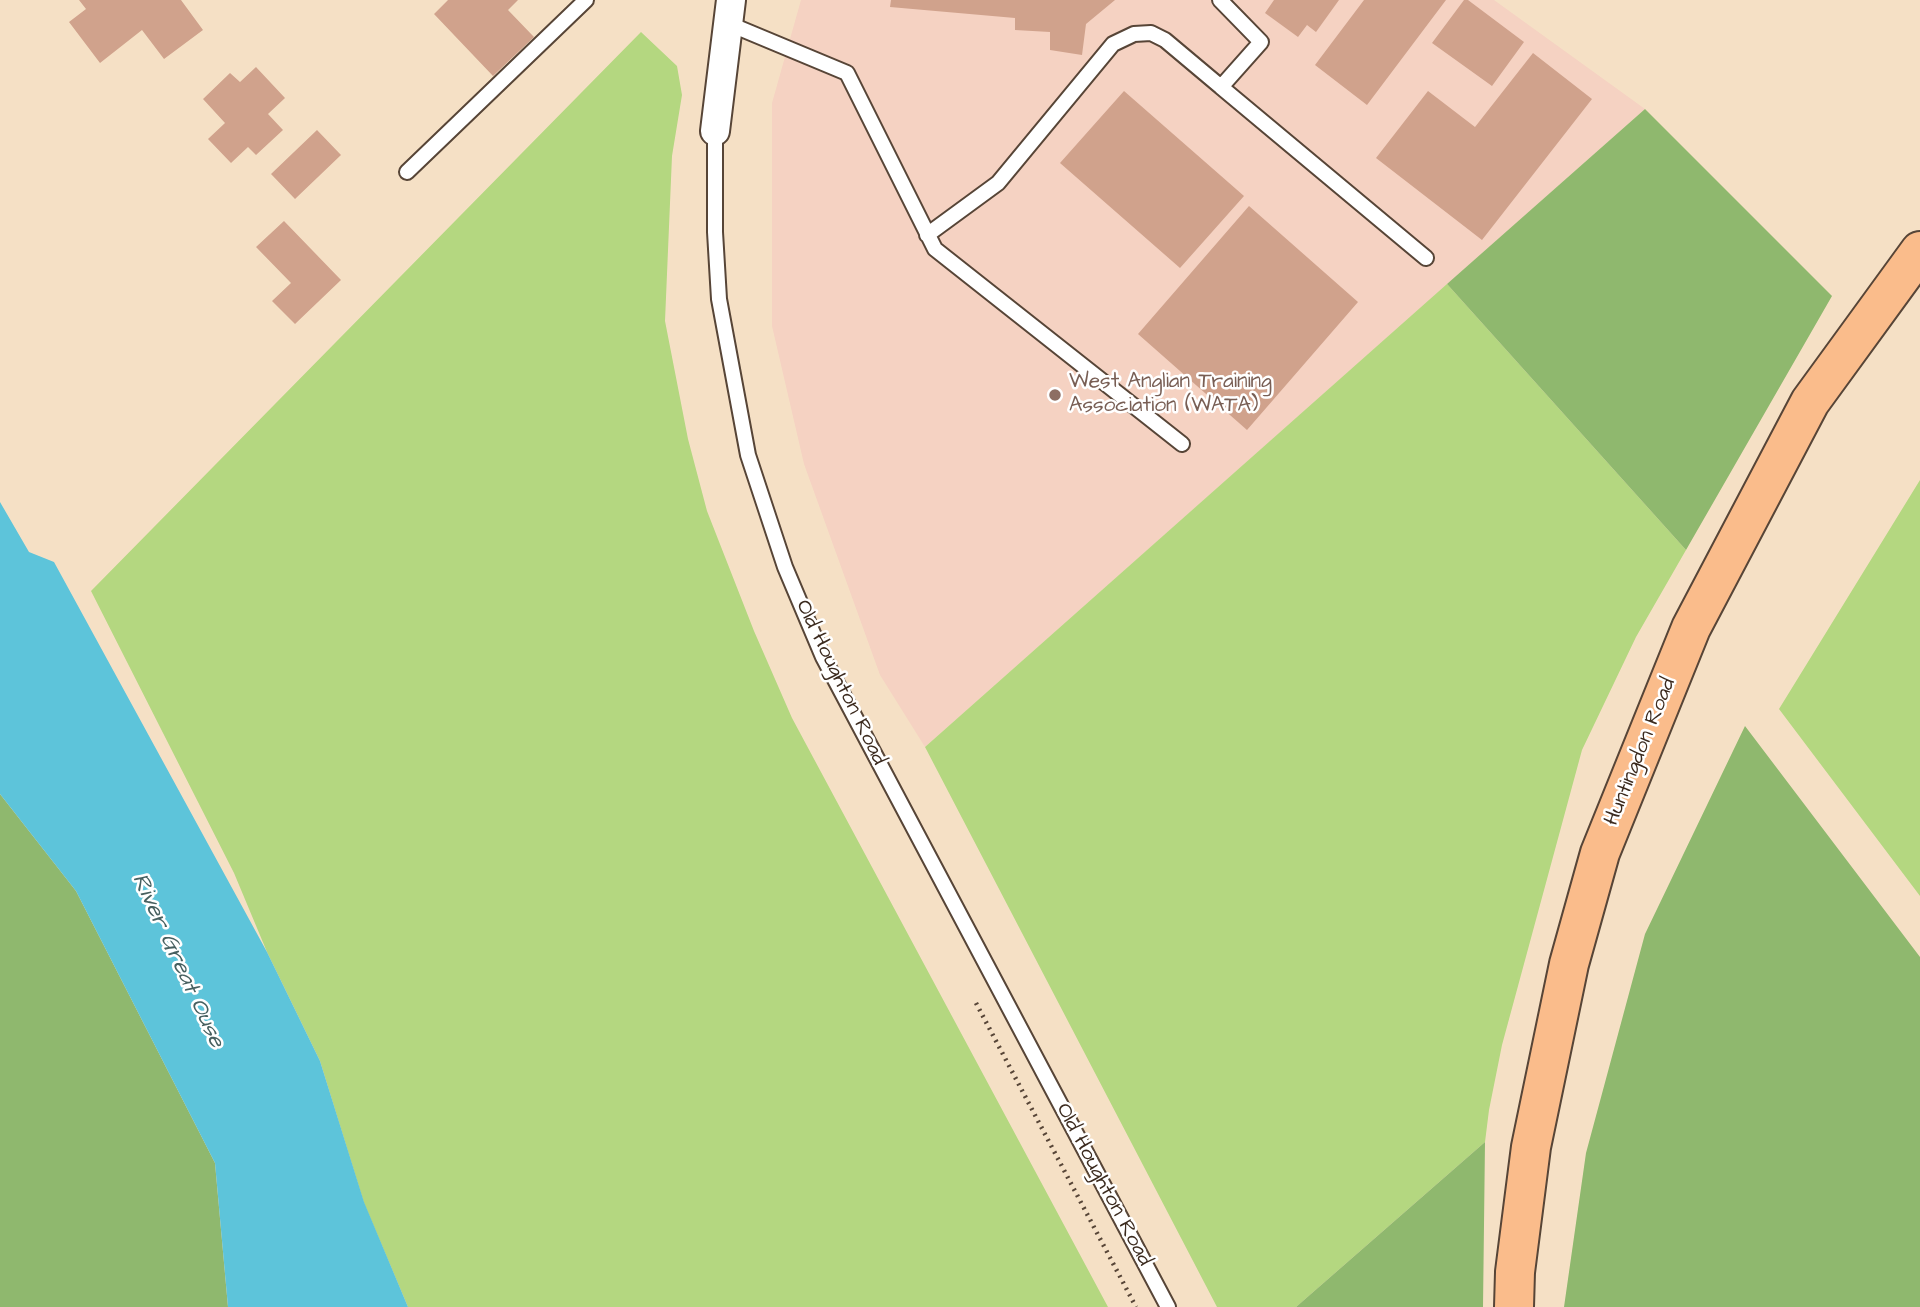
<!DOCTYPE html>
<html>
<head>
<meta charset="utf-8">
<style>
	body { margin:0 }
	canvas { display:block; background:#f5e0c5 }
</style>
</head>
<body>
<canvas width="1920" height="1307"></canvas>
<script>
const context = document.querySelector('canvas').getContext('2d');
context.lineJoin = 'round';
function paint(path, color) { context.fillStyle = color; context.fill(path, 'evenodd'); }
const shape = rows => new Path2D(rows.map(r => 'M' + r).join(''));
function stroke(path, color, width, dash) { context.strokeStyle = color; context.lineWidth = width; context.lineCap = dash ? 'butt' : 'round'; context.setLineDash(dash || []); context.stroke(path); }
function drawText(font, color, halo, rows, align = 'center') {
  context.font = font + ' "Architects Daughter",sans-serif'; context.lineWidth = 5; context.setLineDash([]); context.textBaseline = 'middle'; context.strokeStyle = halo; context.fillStyle = color; for (const [text, x, y, turn = 0] of rows) {
    context.save(); context.translate(x, y); context.rotate((+turn || 0) * Math.PI / 180); context.textAlign = isNaN(turn) ? turn : align; if (halo) context.strokeText(text, 0, 0); context.fillText(text, 0, 0); context.restore();
  }
}
const built = shape([
	[801,0,1494,0,1645,109,925,747,880,675,804,464,772,326,772,103]
]);
const green = shape([
	[641,32,677,66,682,95,672,156,665,321,688,439,707,511,754,631,792,718,1108,1307,408,1307,364,1203,320,1061,267,952,234,873,91,591],
	[1447,284,1686,550,1636,637,1582,750,1502,1045,1489,1110,1485,1142,1296,1307,1217,1307,925,747],
	[1920,480,1920,896,1779,709]
]);
const forest = shape([
	[1645,109,1832,296,1686,550,1447,284],
	[1745,726,1920,957,1920,1307,1564,1307,1586,1153,1645,934],
	[0,794,76,891,215,1163,228,1307,0,1307],
	[1485,1142,1483,1307,1296,1307]
]);
const water = shape([
	[0,502,29,552,54,562,267,952,320,1061,364,1202,408,1307,228,1307,215,1163,76,891,0,794]
]);
const building = shape([
	[79,0,181,0,203,30,164,59,142,30,100,63,69,22,86,9],
	[448,0,518,0,508,10,534,37,493,76,434,14],
	[891,0,1115,0,1086,24,1082,55,1050,50,1050,32,1015,30,1015,18,890,7],
	[1274,0,1339,0,1316,32,1307,25,1298,37,1265,13],
	[1364,0,1446,0,1367,105,1315,65],
	[1464,0,1468,0,1524,42,1492,86,1432,43],
	[1533,53,1592,99,1482,240,1376,158,1428,91,1475,127],
	[256,67,285,98,268,114,283,130,256,155,248,147,231,163,208,139,225,123,203,99,230,73,240,82],
	[1124,91,1244,196,1180,268,1060,163],
	[317,130,341,155,295,199,271,174],
	[1249,206,1358,302,1247,430,1138,334],
	[284,221,341,280,295,324,272,301,291,283,256,247]
]);
const path = shape([
	[976,1003,1136,1307]
]);
const lane = shape([
	[1220,0,1261,42,1221,87,1426,258],
	[727,23,847,73,935,249,1182,444],
	[715,131,715,232,719,299,748,455,785,567,823,657,1168,1307],
	[407,172,586,0],
	[927,235,998,183,1113,44,1134,34,1151,33,1165,40,1221,87]
]);
const street = shape([
	[715,131,731,0]
]);
const primary = shape([
	[1514,1307,1515,1272,1531,1147,1569,964,1600,853,1691,628,1810,402,1920,251]
]);
const markers = [
	[1055,395,7,"#8d6e63"]
];
const educationNames = [
	["West Anglian Training",1069,383],
	["Association (WATA)",1069,407]
];
const streetNames = [
	["Old Houghton Road",840,683,64],
	["Huntingdon Road",1641,752,-68],
	["Old Houghton Road",1103,1185,62]
];
const waterNames = [
	["River Great Ouse",177,961,65]
];
paint(built, '#f5d2c2');
paint(green, '#b4d780');
paint(forest, '#8fb86e');
paint(water, '#5dc4da');
paint(building, '#d0a28c');
stroke(lane, '#574537', 18);
stroke(street, '#574537', 32);
stroke(primary, '#574537', 42);
stroke(path, '#574537', 4.5, [2, 5]);
stroke(lane, '#fff', 14);
stroke(street, '#fff', 28);
stroke(primary, '#fabc8b', 38);
for (const [x, y, r, color] of markers) { const dot = new Path2D(); dot.arc(x, y, r, 0, 2 * Math.PI); context.fillStyle = color; context.fill(dot); stroke(dot, '#fff', 2.5); }
drawText('21px', '#785e54', '#fff', educationNames, 'left');
drawText('21px', '#3b2a1e', '#fff', streetNames);
drawText('italic 23px', '#476060', '#fff', waterNames);
</script>
</body>
</html>
